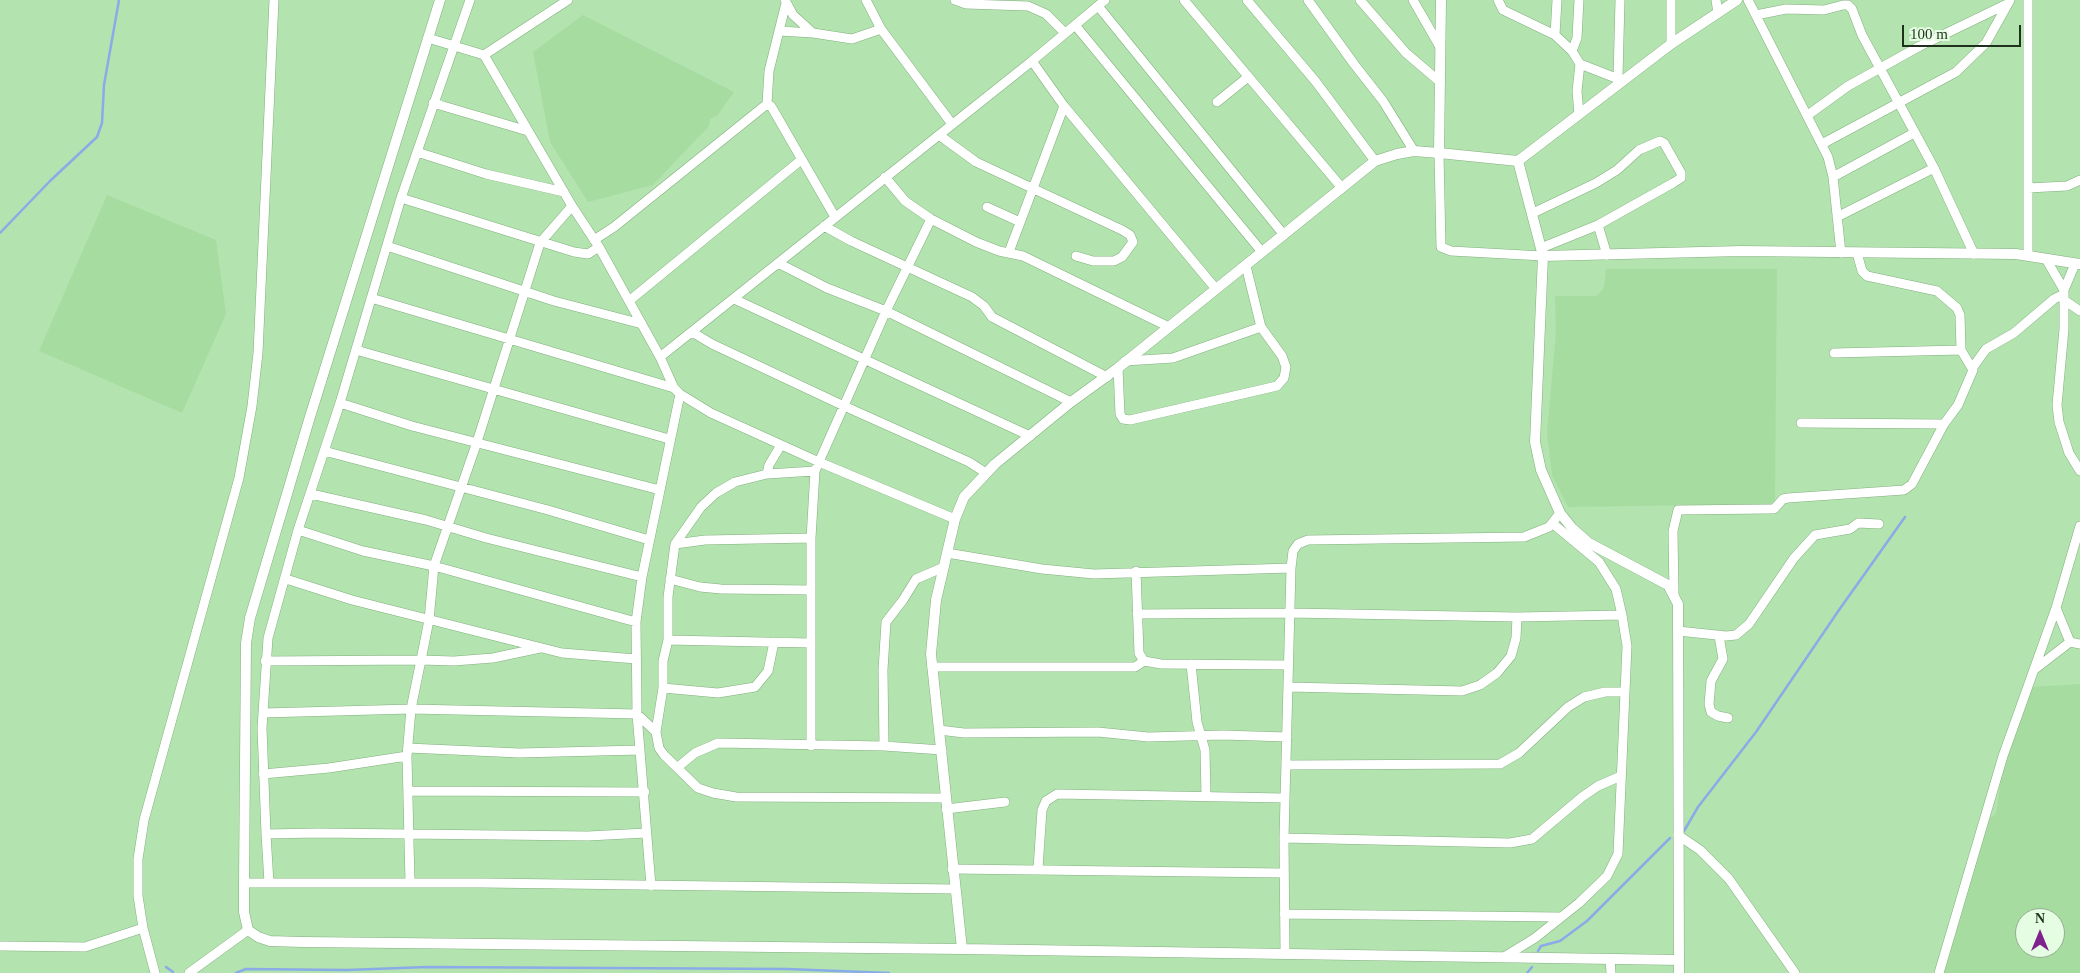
<!DOCTYPE html>
<html>
<head>
<meta charset="utf-8">
<style>
	body { margin:0 }
	#map { position:relative; width:2080px; height:973px; overflow:hidden; background:#b3e3af; font-family:Georgia,serif }
	canvas { display:block }
	.north { position:absolute; left:2015px; top:908px; width:50px; height:50px; box-sizing:border-box; background:#e5fde2; border:1px solid #96ab93; border-radius:50%; rotate:0deg; font-size:14px; font-weight:700; line-height:20px; text-align:center; color:#1f311d }
	.north::after { content:''; display:block; margin:auto; width:18px; height:22px; background:#81238e; clip-path:polygon(50% 0,100% 100%,50% 72%,0 100%) }
	.scale { position:absolute; left:1902px; top:25px; width:119px; height:22px; box-sizing:border-box; border:2px solid #1f311d; border-top:0; padding-left:6px; font-size:15px; line-height:18px; white-space:nowrap; color:#1f311d; -webkit-text-stroke:4px #e5fde2; paint-order:stroke }
</style>
</head>
<body>
<div id="map">
<canvas width="2080" height="973"></canvas>
<div class="north">N</div>
<div class="scale">100 m</div>
</div>
<script>
const context = document.querySelector('canvas').getContext('2d');
context.lineJoin = 'round';
function paint(path, color) { context.fillStyle = color; context.fill(path, 'evenodd'); }
const shape = rows => new Path2D(rows.map(r => 'M' + r).join(''));
function stroke(path, color, width, dash) { context.strokeStyle = color; context.lineWidth = width; context.lineCap = dash ? 'butt' : 'round'; context.setLineDash(dash || []); context.stroke(path); }
const built = shape([
	[583,15,734,92,718,115,710,119,709,126,653,185,588,202,550,142,533,52],
	[107,195,216,240,226,314,182,413,39,351],
	[1606,269,1777,269,1775,500,1771,504,1568,507,1552,475,1547,433,1556,332,1555,296,1597,296,1604,288],
	[2080,684,2080,973,1940,973,1986,820,1996,814,2001,779,2030,687],
	[2025,918,2055,918,2055,948,2025,948]
]);
const stream = shape([
	[0,233,50,181,97,137,102,123,104,85,119,0],
	[1684,831,1698,807,1756,732,1839,610,1905,517],
	[1538,951,1541,946,1560,941,1587,921,1670,838],
	[166,967,173,972],
	[236,973,246,969,347,970,427,967,787,969,889,973],
	[1527,973,1532,967]
]);
const minor = shape([
	[785,0,793,15,813,33,852,39,881,29],
	[866,0,881,29,952,124],
	[955,0,966,4,1028,6,1046,14,1065,33],
	[1184,0,1342,188],
	[1247,0,1316,82,1375,161],
	[1308,0,1354,64,1383,101,1414,151],
	[1360,0,1406,53,1440,82],
	[1413,0,1440,47],
	[1498,0,1503,10,1555,35,1572,51,1580,64,1577,91,1579,114],
	[1716,0,1718,13],
	[1748,0,1828,157,1833,177,1841,253],
	[1098,6,1284,235],
	[1756,15,1786,9,1824,10,1843,5,1848,5,1852,9,1862,35,1934,168,1974,254],
	[1075,25,1262,252],
	[779,31,813,33],
	[1555,35,1557,0],
	[428,38,484,55,572,206,599,247,660,357,674,388,680,394,711,413,819,462,955,519],
	[1671,44,1671,0],
	[1572,51,1577,38,1579,0],
	[484,55,568,0],
	[1032,61,1064,106,1216,289],
	[1580,64,1621,80],
	[1618,77,1620,0],
	[1217,102,1248,77],
	[433,103,528,131],
	[767,104,769,71,786,3],
	[1808,115,1848,86,1920,46,2007,4],
	[939,135,976,162,1122,230,1130,235,1133,242,1122,257,1114,261,1093,261,1076,256],
	[1822,144,1956,72,1986,43,2010,0],
	[417,152,486,174,564,192],
	[1439,153,1441,247,1451,251,1543,256],
	[885,177,905,201,931,219,976,242,999,251,1023,256,1169,327],
	[1833,177,1914,133],
	[2028,188,2067,186,2080,180],
	[401,198,574,252,588,254,599,247],
	[987,207,1020,222],
	[1533,213,1596,183,1617,170,1639,150,1660,141,1664,143,1681,173,1681,178,1673,183,1598,225,1541,248],
	[1837,217,1934,168],
	[1598,225,1607,255],
	[824,226,851,241,972,297,984,306,992,317,1107,377],
	[594,240,614,227,767,104,771,106,835,217],
	[387,246,554,301,642,324],
	[1009,252,1064,106],
	[2028,255,2028,0],
	[2046,259,2064,290,2064,329,2057,405,2059,422,2069,453,2080,471],
	[778,263,827,288,886,311,1071,402],
	[2064,290,2075,264],
	[371,298,674,388],
	[734,299,1030,436],
	[2064,300,2080,311],
	[629,301,801,160],
	[692,332,712,344,844,406,969,462,986,473],
	[356,350,669,439],
	[1834,353,1961,350],
	[660,357,1032,61,1105,0],
	[1125,361,1173,358,1261,327],
	[1973,367,1986,349,2014,333,2054,299,2064,294],
	[1118,368,1120,414,1123,419,1130,420,1277,386,1284,378,1286,367,1282,356,1261,327,1246,266],
	[340,403,412,426,660,490],
	[1801,423,1944,424],
	[324,451,548,510,649,540],
	[815,471,767,474,735,482,716,493,701,507,675,544,668,597,668,640,663,661,663,688,656,732,659,748,664,755,698,788,713,793,736,797,946,798],
	[767,474,769,465,781,445],
	[311,494,426,520,486,538,642,577],
	[298,530,363,551,434,566,636,622],
	[675,544,705,540,811,538],
	[947,553,1042,569,1094,574,1291,568],
	[1136,571,1139,653,1144,661,1161,664,1288,665],
	[286,579,352,600,562,653,636,659],
	[670,579,700,587,721,589,811,590],
	[1674,594,1673,531,1678,510,1769,509,1774,509,1783,499,1788,498,1904,490,1912,484,1944,424,1958,405,1973,370,1961,350,1960,315,1957,308,1937,291,1867,276,1862,271,1857,253],
	[2056,608,2070,642],
	[1137,614,1289,613,1517,617,1622,615],
	[1678,631,1726,636,1736,635,1749,624,1794,558,1815,535,1850,529,1858,523,1879,524],
	[1719,636,1723,659,1711,681,1709,704,1711,712,1718,716,1728,718],
	[668,640,811,643],
	[265,661,421,660,429,620,434,566,477,442,540,243,572,206],
	[1191,664,1197,722,1205,750,1206,796],
	[932,667,1135,667,1144,661],
	[2035,669,2070,642,2080,644],
	[1288,687,1462,691,1480,685,1497,673,1511,656,1516,638,1517,617],
	[663,688,718,693,755,687,768,671,774,642],
	[263,713,411,709,637,714,656,732],
	[939,730,964,733,1098,732,1148,737,1223,735,1287,737],
	[811,746,811,538,815,471,886,311,931,219],
	[884,746,883,670,886,622,903,600,916,579,944,567],
	[408,748,519,753,640,750],
	[1287,765,1500,764,1519,753,1568,707,1584,697,1605,692,1624,692],
	[678,767,695,753,718,743,884,746,942,750],
	[263,774,329,768,407,756],
	[409,791,645,792],
	[946,809,1005,802],
	[266,834,262,728,268,638,298,530,340,403,401,198,470,0],
	[1678,835,1700,850,1729,879,1795,973],
	[1284,838,1510,843,1532,839,1582,797,1598,786,1621,776],
	[1038,868,1042,810,1046,801,1057,794,1285,798],
	[952,869,1284,873],
	[244,883,483,883,955,889],
	[269,883,266,834,318,833,588,836,646,833],
	[410,883,407,756,411,709,421,660,454,661,493,658,540,648],
	[651,886,637,714,636,622,642,577,680,394],
	[1284,914,1560,917],
	[0,946,85,947,143,928],
	[1285,954,1284,838,1291,568,1293,551,1298,544,1308,540,1524,537,1549,527,1560,513],
	[1504,957,1535,938,1579,903,1607,876,1618,854,1627,646,1622,615,1616,589,1599,562,1552,523],
	[1610,959,1611,973],
	[155,973,143,928,138,896,138,859,144,820,239,478,252,406,258,353,274,0],
	[189,973,248,930],
	[1939,973,2003,756,2056,608,2080,526]
]);
const tertiary = shape([
	[440,0,309,420,250,618,246,643,244,883,244,912,248,930,258,937,270,941,302,942,962,949],
	[1441,0,1439,153,1414,151,1397,154,1375,161,1118,368,1071,402,995,464,964,497,955,519,936,600,931,654,962,949,1679,960],
	[1439,153,1518,161],
	[1543,256,1741,251,2016,254,2080,264],
	[1679,973,1678,604,1668,585,1589,543,1572,528,1560,513,1541,470,1535,442,1543,256,1518,161,1671,44,1737,0]
]);
paint(built, '#a7dca1');
stroke(stream, '#8aabe8', 2.5);
stroke(minor, '#82b07e', 10);
stroke(tertiary, '#82b07e', 11);
stroke(minor, '#fff', 9);
stroke(tertiary, '#fff', 10);
</script>
</body>
</html>
